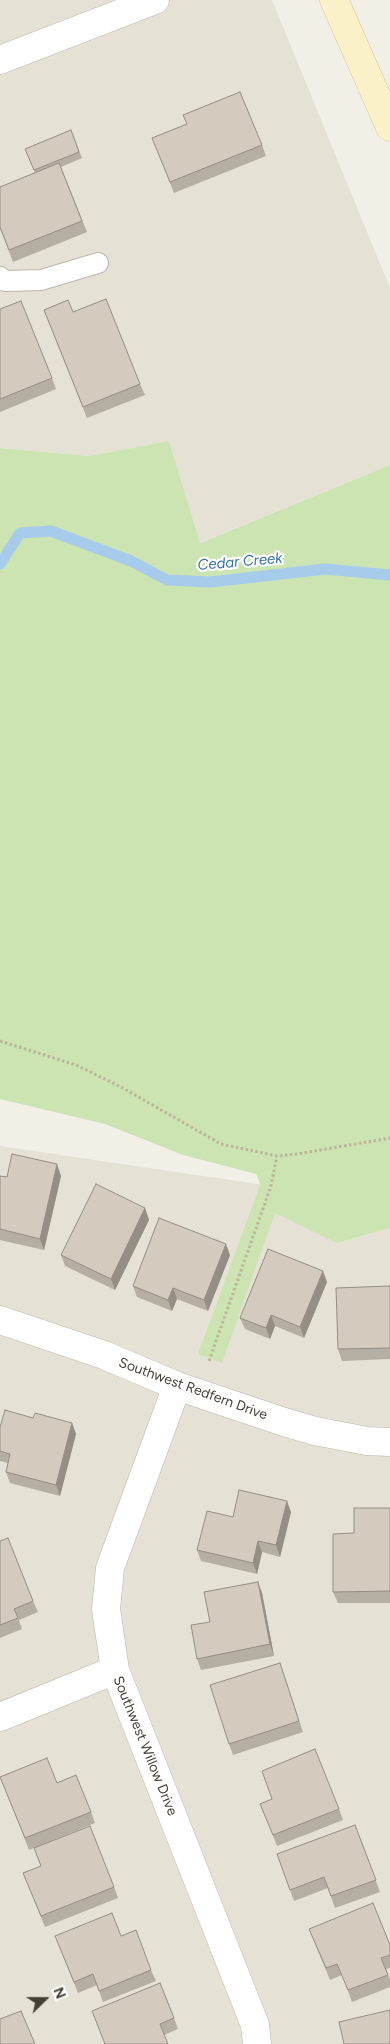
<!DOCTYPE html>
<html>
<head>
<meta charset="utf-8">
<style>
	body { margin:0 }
	#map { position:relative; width:390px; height:2044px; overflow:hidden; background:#f2efe7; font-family:Figtree,sans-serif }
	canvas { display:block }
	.north { position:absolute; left:20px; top:1974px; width:50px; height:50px; -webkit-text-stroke:4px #fff; paint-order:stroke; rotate:68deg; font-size:14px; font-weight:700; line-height:20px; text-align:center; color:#444036 }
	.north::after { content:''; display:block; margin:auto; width:18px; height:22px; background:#444036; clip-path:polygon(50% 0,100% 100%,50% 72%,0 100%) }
</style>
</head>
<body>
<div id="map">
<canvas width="390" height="2044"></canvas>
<div class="north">N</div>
</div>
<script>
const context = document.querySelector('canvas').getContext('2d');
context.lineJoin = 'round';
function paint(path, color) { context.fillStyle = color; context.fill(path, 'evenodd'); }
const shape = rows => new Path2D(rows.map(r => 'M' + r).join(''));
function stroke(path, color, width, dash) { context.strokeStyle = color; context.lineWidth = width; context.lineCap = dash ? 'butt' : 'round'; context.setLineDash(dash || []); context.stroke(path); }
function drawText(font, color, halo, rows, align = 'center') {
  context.font = font + ' Figtree,sans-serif'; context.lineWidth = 4.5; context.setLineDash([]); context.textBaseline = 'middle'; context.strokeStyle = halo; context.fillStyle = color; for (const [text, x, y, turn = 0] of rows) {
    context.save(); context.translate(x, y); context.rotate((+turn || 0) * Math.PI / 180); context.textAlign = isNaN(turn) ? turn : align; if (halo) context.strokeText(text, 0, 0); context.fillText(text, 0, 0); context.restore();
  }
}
const residential = shape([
	[0,0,272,0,390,288,390,465,199,543,169,441,89,456,0,448],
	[0,1146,271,1186,337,1243,390,1228,390,2044,0,2044]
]);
const green = shape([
	[169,441,200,543,390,465,390,1228,337,1243,275,1213,222,1363,198,1354,255,1199,260,1183,256,1174,183,1155,105,1124,0,1099,0,448,89,456]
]);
const stream = shape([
	[0,564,20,533,51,531,131,561,167,580,211,582,325,569,390,575]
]);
const path = shape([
	[0,1041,76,1065,121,1087,221,1144,277,1156,297,1154,390,1138],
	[209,1361,271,1186,277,1156]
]);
const lane = shape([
	[0,277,5,281,41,280,98,263]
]);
const street = shape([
	[0,60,155,0],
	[0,1320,104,1355,177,1386,284,1422,315,1431,367,1441,390,1442],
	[177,1386,110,1568,106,1609,115,1670,255,2025,257,2044],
	[0,1717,115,1670]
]);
const secondary = shape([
	[334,0,390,127]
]);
const wall = shape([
	[71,130,82,158,61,167,87,232,13,262,0,228,0,187,35,173,25,149],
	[152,138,262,145,266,156,174,193],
	[0,309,52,378,56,389,0,412],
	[44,310,73,312,140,384,145,395,87,418],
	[0,1176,7,1177,61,1176,44,1250,0,1240],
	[145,1208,149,1220,115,1290,65,1266,61,1255],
	[230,1255,208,1311,177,1299,172,1311,137,1297,133,1286],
	[327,1282,304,1338,275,1326,270,1339,245,1329,240,1318],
	[390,1286,390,1359,342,1361,338,1349],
	[72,1423,76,1434,60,1496,10,1483,6,1472,8,1463,0,1461,0,1427],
	[390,1508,390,1603,338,1603,333,1592,354,1533],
	[291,1512,280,1557,262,1552,257,1574,201,1561,197,1550,233,1517],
	[0,1541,33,1601,38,1612,19,1620,22,1629,0,1638],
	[262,1593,274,1656,201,1670,197,1659,210,1622],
	[280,1663,303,1732,233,1755,229,1744],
	[57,1783,91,1812,95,1823,29,1850,5,1788],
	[260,1804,339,1809,343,1820,277,1846],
	[355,1825,380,1892,335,1908,328,1888,294,1901,277,1854],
	[34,1848,114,1887,118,1898,45,1927,23,1873,41,1866],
	[309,1929,390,1945,390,1968,386,1969,390,1980,390,1987,352,2002,342,1975,330,1980],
	[55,1936,121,1936,151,1970,156,1981,103,2002,97,1985,78,1993],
	[92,2011,174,2018,178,2029,164,2035,168,2044,105,2044]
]);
const shadedWall = shape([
	[57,1164,61,1176,44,1250,40,1239],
	[145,1208,149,1220,115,1290,111,1279],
	[226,1244,230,1255,208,1311,204,1300],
	[323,1271,327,1282,304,1338,300,1327],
	[173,1288,177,1299,172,1311,168,1300],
	[271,1315,275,1326,270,1339,266,1328],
	[72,1423,76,1434,60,1496,56,1485],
	[287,1501,291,1512,280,1557,276,1545],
	[258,1541,262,1552,257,1574,253,1563],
	[258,1582,262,1593,274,1656,270,1644]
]);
const building = shape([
	[240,92,262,145,170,182,152,138,187,124,183,115,240,92],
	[71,130,79,152,34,170,25,149,71,130],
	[59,163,82,221,9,250,0,227,0,187,59,163],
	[106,299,140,384,83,407,44,310,68,300,73,312,106,299],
	[21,301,52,378,0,399,0,309,21,301],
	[12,1154,57,1164,40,1239,0,1229,0,1176,7,1177,12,1154],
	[96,1184,145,1208,111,1279,61,1255,96,1184],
	[159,1218,226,1244,204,1300,173,1288,168,1300,133,1286,159,1218],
	[268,1249,323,1271,300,1327,271,1315,266,1328,240,1318,268,1249],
	[390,1286,390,1348,338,1349,336,1288,390,1286],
	[5,1410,33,1418,35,1413,72,1423,56,1485,6,1472,10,1454,0,1451,0,1427,5,1410],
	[239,1490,287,1501,276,1545,258,1541,253,1563,197,1550,207,1511,233,1517,239,1490],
	[354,1508,390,1508,390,1591,333,1592,333,1534,354,1533,354,1508],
	[8,1538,33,1601,14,1609,18,1618,0,1625,0,1541,8,1538],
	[258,1582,270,1644,197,1659,191,1625,210,1622,204,1592,258,1582],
	[280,1663,299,1721,229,1744,210,1685,280,1663],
	[315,1749,339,1809,273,1835,260,1804,272,1799,262,1771,315,1749],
	[47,1758,57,1783,76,1775,91,1812,25,1838,0,1777,47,1758],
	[355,1825,376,1880,331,1896,324,1877,290,1890,277,1854,355,1825],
	[90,1826,114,1887,41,1916,23,1873,41,1866,34,1848,90,1826],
	[373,1903,390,1945,390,1955,381,1958,388,1975,348,1990,337,1964,326,1968,309,1929,373,1903],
	[112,1913,121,1936,136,1930,151,1970,99,1991,93,1974,74,1982,55,1936,112,1913],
	[160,1983,174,2018,160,2024,168,2044,105,2044,92,2011,160,1983],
	[390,2010,390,2044,344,2044,339,2022,390,2010],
	[21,2011,35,2044,0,2044,0,2019,21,2011]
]);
const streetNames = [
	["Southwest Redfern Drive",193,1389,20],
	["Southwest Willow Drive",145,1746,68]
];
const waterNames = [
	["Cedar Creek",240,562,-5]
];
paint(residential, '#e6e1d5');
paint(green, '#cbe4b2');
stroke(stream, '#a7cbeb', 11);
stroke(lane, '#bdb7aa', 22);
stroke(street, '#bdb7aa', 29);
stroke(secondary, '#cfc499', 29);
stroke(path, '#beb49c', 3, [2.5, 2.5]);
stroke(lane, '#fff', 20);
stroke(street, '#fff', 28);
stroke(secondary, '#faf1c8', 28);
paint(wall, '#b5afa3');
paint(shadedWall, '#948e84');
paint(building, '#d3cbbd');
stroke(building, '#948e84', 1);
drawText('14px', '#444036', '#fff', streetNames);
drawText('italic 15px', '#3772a8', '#fff', waterNames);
</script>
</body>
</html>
